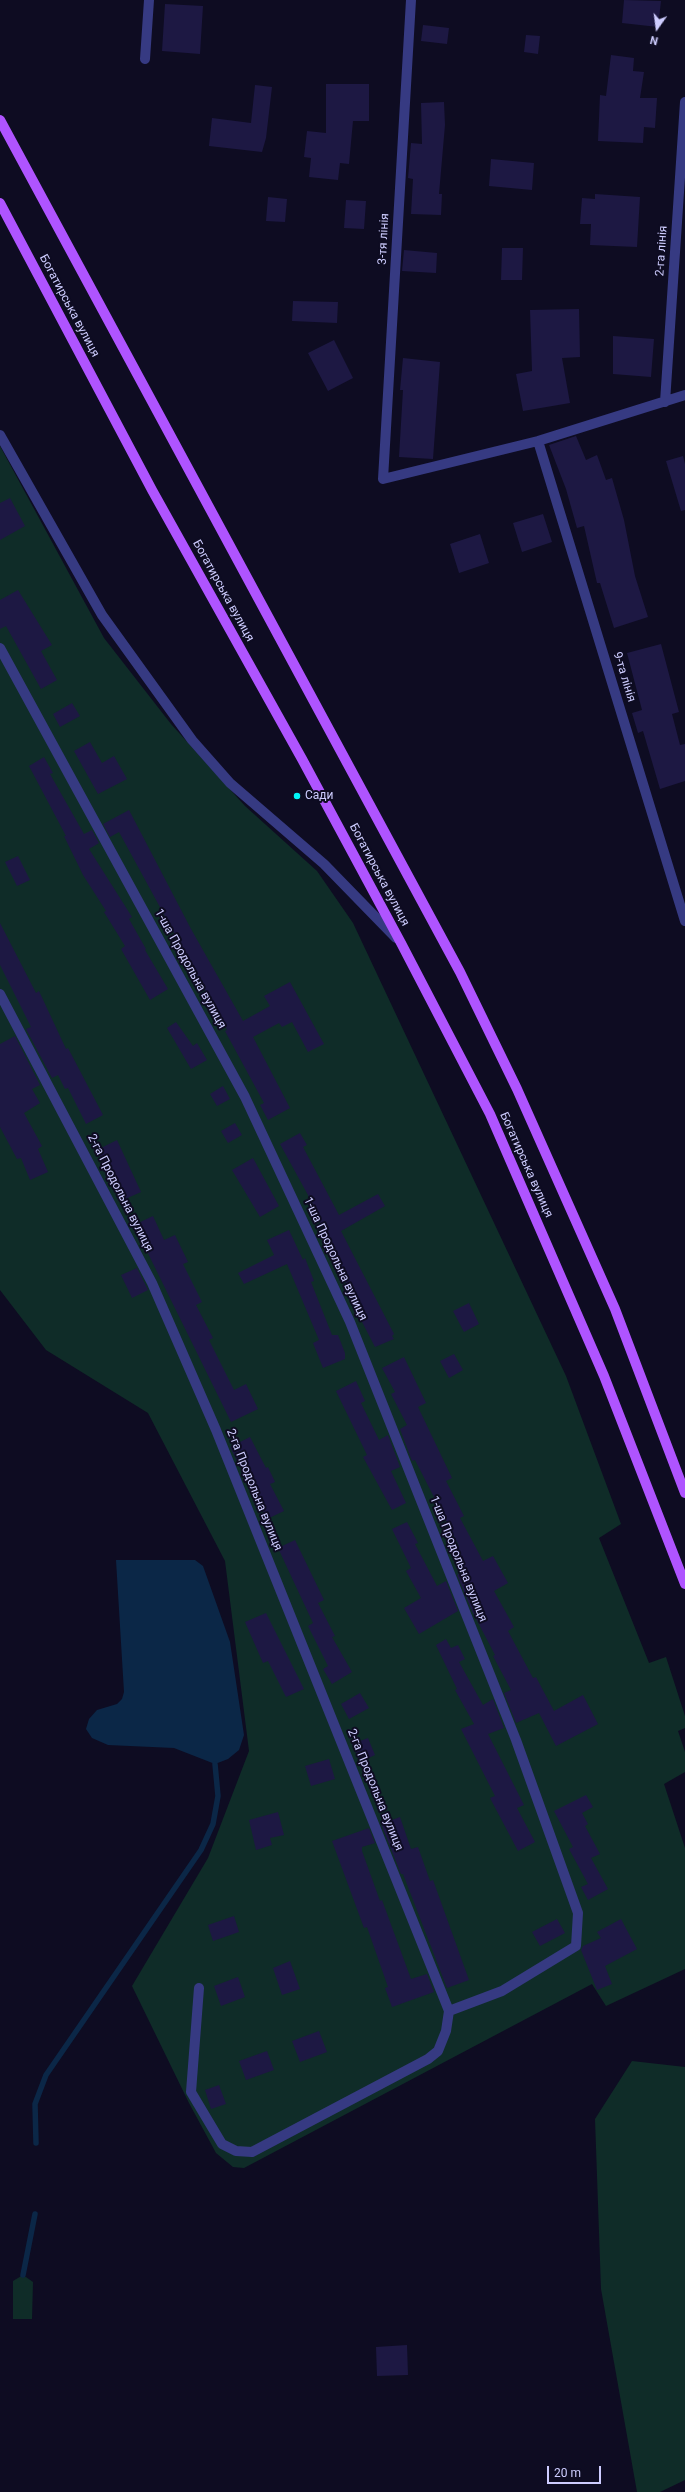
<!DOCTYPE html>
<html>
<head>
<meta charset="utf-8">
<style>
	body { margin:0 }
	#map { position:relative; width:685px; height:2492px; overflow:hidden; background:#0e0c22; font-family:Roboto,sans-serif }
	canvas { display:block }
	.north { position:absolute; left:637px; top:8px; width:40px; height:40px; -webkit-text-stroke:3px #0e0c22; paint-order:stroke; rotate:194deg; font-size:11px; font-weight:700; line-height:16px; text-align:center; color:#cecdff }
	.north::after { content:''; display:block; margin:auto; width:14px; height:18px; background:#cecdff; clip-path:polygon(50% 0,100% 100%,50% 72%,0 100%) }
	.scale { position:absolute; left:547px; top:2466px; width:54px; height:18px; box-sizing:border-box; border:2px solid #cecdff; border-top:0; padding-left:5px; font-size:12px; line-height:14px; white-space:nowrap; color:#cecdff; -webkit-text-stroke:3px #0e0c22; paint-order:stroke }
</style>
</head>
<body>
<div id="map">
<canvas width="685" height="2492"></canvas>
<div class="north">N</div>
<div class="scale">20 m</div>
</div>
<script>
const context = document.querySelector('canvas').getContext('2d');
context.lineJoin = 'round';
function paint(path, color) { context.fillStyle = color; context.fill(path, 'evenodd'); }
const shape = rows => new Path2D(rows.map(r => 'M' + r).join(''));
function stroke(path, color, width, dash) { context.strokeStyle = color; context.lineWidth = width; context.lineCap = dash ? 'butt' : 'round'; context.setLineDash(dash || []); context.stroke(path); }
function drawText(font, color, halo, rows, align = 'center') {
  context.font = font + ' Roboto,sans-serif'; context.lineWidth = 4; context.setLineDash([]); context.textBaseline = 'middle'; context.strokeStyle = halo; context.fillStyle = color; for (const [text, x, y, turn = 0] of rows) {
    context.save(); context.translate(x, y); context.rotate((+turn || 0) * Math.PI / 180); context.textAlign = isNaN(turn) ? turn : align; if (halo) context.strokeText(text, 0, 0); context.fillText(text, 0, 0); context.restore();
  }
}
const green = shape([
	[0,446,104,638,171,724,245,806,317,871,353,923,566,1376,621,1524,599,1538,649,1663,666,1657,685,1716,685,1728,678,1731,685,1752,685,1772,664,1784,685,1848,685,1969,606,2006,592,1984,244,2168,233,2167,216,2153,189,2103,132,1986,208,1858,249,1751,225,1561,148,1413,46,1350,0,1290],
	[632,2061,685,2067,685,2480,660,2492,637,2492,601,2289,595,2119],
	[23,2275,33,2282,32,2319,13,2319,13,2281]
]);
const water = shape([
	[116,1560,195,1560,203,1566,230,1642,244,1735,239,1750,228,1759,215,1764,174,1748,108,1745,92,1738,86,1729,89,1719,97,1710,117,1704,122,1699,124,1692]
]);
const stream = shape([
	[36,2143,35,2104,46,2075,201,1850,213,1824,218,1796,215,1764],
	[23,2275,35,2214]
]);
const building = shape([
	[624,0,661,1,658,27,622,23],
	[165,4,203,6,200,54,162,51],
	[423,25,449,28,447,44,421,41],
	[526,35,540,36,538,54,524,52],
	[611,55,634,58,633,71,644,72,640,98,657,98,655,128,644,127,643,143,598,141,600,95,606,96],
	[326,84,369,84,369,121,353,121,349,164,340,163,338,180,309,177,311,158,304,157,307,131,326,133],
	[255,85,272,87,266,138,262,152,209,146,212,118,251,123],
	[444,102,445,125,439,194,442,194,441,215,411,214,413,179,408,178,411,143,422,144,421,103],
	[491,159,534,163,532,190,489,186],
	[595,194,640,197,637,247,590,245,591,224,580,224,582,198,595,199],
	[268,197,287,199,285,222,266,221],
	[346,200,366,201,364,229,344,228],
	[502,248,523,248,522,280,501,280],
	[404,250,437,253,436,273,402,271],
	[293,301,338,302,337,323,292,321],
	[579,309,580,357,562,358,570,403,523,411,516,374,532,371,530,310],
	[613,336,654,339,651,377,613,374],
	[334,340,353,378,328,391,308,353],
	[403,358,440,362,433,459,399,457,403,390,400,390],
	[576,436,586,460,597,455,606,480,612,478,624,520,635,576,648,617,614,628,600,583,597,583,584,526,577,528,566,489,549,445],
	[683,456,685,464,685,510,681,511,666,461],
	[10,498,25,526,0,540,0,503],
	[543,514,552,542,522,552,513,523],
	[480,534,489,563,459,573,450,544],
	[18,590,52,645,41,651,57,680,41,689,6,626,0,629,0,600],
	[661,644,679,712,672,714,680,745,685,744,685,781,660,789,643,731,638,733,632,713,642,710,627,653],
	[72,703,80,716,60,727,53,714],
	[90,742,102,763,114,756,127,779,98,794,74,751],
	[44,757,53,773,50,774,84,834,92,830,99,843,89,849,132,917,129,919,146,949,145,950,168,989,150,1000,121,949,125,946,104,912,106,911,83,875,64,836,66,836,29,766],
	[129,810,191,929,243,1021,270,1006,264,996,290,982,324,1044,308,1052,292,1022,282,1027,279,1023,253,1037,290,1108,268,1120,260,1105,264,1103,225,1031,227,1030,119,832,110,837,103,824],
	[18,856,30,880,17,886,5,862],
	[0,923,36,993,39,991,66,1049,68,1048,103,1115,86,1124,68,1088,65,1089,58,1075,52,1078,26,1029,31,1027,0,965],
	[176,1022,193,1046,197,1043,207,1060,191,1069,167,1028],
	[15,1036,40,1085,32,1089,40,1103,24,1113,42,1146,38,1149,48,1172,30,1180,21,1158,17,1159,0,1127,0,1044],
	[223,1086,230,1099,217,1106,210,1094],
	[235,1123,242,1135,228,1143,221,1131],
	[300,1133,307,1145,303,1147,339,1215,378,1194,385,1206,341,1231,394,1334,392,1336,394,1339,375,1347,360,1318,364,1316,326,1247,332,1244,312,1208,314,1206,280,1144],
	[117,1140,141,1192,123,1200,97,1150],
	[253,1158,279,1206,260,1217,232,1170],
	[153,1216,164,1240,175,1235,188,1262,183,1264,202,1302,196,1305,213,1338,209,1340,234,1390,246,1384,258,1409,231,1422,134,1225],
	[289,1230,303,1260,305,1258,314,1281,311,1282,332,1335,338,1335,345,1353,345,1359,323,1368,313,1343,319,1340,287,1264,244,1284,238,1273,274,1255,267,1240],
	[137,1268,148,1290,132,1298,121,1275],
	[469,1303,479,1324,464,1332,453,1311],
	[454,1354,463,1370,449,1378,440,1361],
	[404,1357,426,1403,418,1407,452,1478,446,1481,464,1516,460,1518,483,1561,493,1556,508,1583,494,1591,514,1627,508,1631,533,1678,536,1677,554,1711,583,1695,598,1724,556,1746,539,1713,516,1723,504,1693,511,1690,493,1656,495,1655,472,1611,457,1575,464,1571,452,1550,459,1546,415,1460,412,1461,400,1429,407,1425,391,1394,395,1392,382,1368],
	[356,1381,365,1401,361,1403,379,1440,388,1435,400,1467,391,1471,406,1503,392,1510,363,1457,367,1455,336,1391],
	[250,1437,266,1468,268,1467,275,1482,270,1484,284,1511,267,1519,230,1447],
	[407,1522,418,1543,415,1544,437,1586,446,1581,458,1611,419,1634,404,1608,421,1598,406,1571,411,1568,392,1529],
	[295,1540,324,1600,318,1603,335,1636,332,1637,352,1672,332,1684,323,1669,328,1666,308,1626,313,1623,278,1548],
	[266,1613,304,1689,286,1697,268,1661,263,1663,245,1622],
	[446,1639,451,1648,458,1645,465,1659,459,1662,483,1705,493,1699,504,1728,488,1734,524,1805,517,1808,535,1842,518,1851,490,1798,495,1796,461,1729,474,1724,455,1690,457,1689,436,1645],
	[360,1693,369,1708,349,1719,341,1704],
	[368,1738,375,1755,360,1762,352,1744],
	[329,1759,335,1779,311,1786,305,1766],
	[586,1795,593,1807,582,1813,588,1824,585,1826,600,1854,591,1858,608,1889,588,1900,581,1887,588,1884,569,1849,573,1847,554,1811],
	[278,1812,284,1835,270,1838,272,1845,256,1850,249,1820],
	[400,1817,411,1849,418,1847,430,1881,433,1880,469,1980,447,1988,403,1874,401,1874,381,1824],
	[369,1828,375,1843,362,1847,362,1851,380,1901,382,1900,411,1979,427,1974,434,1992,392,2007,385,1988,388,1987,367,1927,364,1928,332,1841],
	[234,1916,239,1932,213,1941,208,1925],
	[557,1919,565,1933,540,1946,532,1932],
	[621,1919,637,1949,605,1966,612,1984,597,1990,581,1950,583,1946,601,1938,597,1932],
	[290,1961,300,1989,282,1995,273,1968],
	[238,1977,245,1997,221,2006,214,1986],
	[319,2031,327,2052,300,2062,292,2041],
	[267,2051,274,2070,246,2080,239,2061],
	[219,2085,226,2104,211,2109,205,2090],
	[407,2345,408,2375,377,2376,376,2347]
]);
const street = shape([
	[411,0,383,479,538,441,685,395],
	[145,59,149,0],
	[665,402,685,102],
	[0,435,102,615,192,740,230,783,324,864,396,938],
	[538,441,685,921],
	[0,648,245,1097,350,1322,516,1740,578,1913,576,1946,502,1991,449,2011,446,2031,438,2051,428,2059,252,2152,236,2151,222,2144,191,2092,199,1988],
	[0,994,152,1283,216,1430,449,2011]
]);
const primary = shape([
	[0,120,460,972,517,1089,615,1309,685,1493],
	[0,203,152,490,302,759,401,943,490,1114,604,1376,685,1584]
]);
const markers = [
	[297,796,4,"#00f7f8"]
];
const streetNames = [
	["3-тя лінія",384,239,-87],
	["2-га лінія",662,251,-86],
	["Богатирська вулиця",69,306,62],
	["Богатирська вулиця",223,591,61],
	["9-та лінія",624,677,73],
	["Богатирська вулиця",379,875,62],
	["1-ша Продольна вулиця",190,969,61],
	["Богатирська вулиця",526,1165,66],
	["2-га Продольна вулиця",120,1193,63],
	["1-ша Продольна вулиця",335,1259,65],
	["2-га Продольна вулиця",254,1490,68],
	["1-ша Продольна вулиця",458,1559,68],
	["2-га Продольна вулиця",375,1790,68]
];
const poiNames = [
	["Сади",305,796]
];
paint(green, '#0f2c28');
paint(water, '#0b2747');
stroke(stream, '#0b2747', 5.5);
paint(building, '#1d1843');
stroke(street, '#363a82', 10);
stroke(primary, '#af54ff', 10);
for (const [x, y, r, color] of markers) { const dot = new Path2D(); dot.arc(x, y, r, 0, 2 * Math.PI); context.fillStyle = color; context.fill(dot); stroke(dot, '#0e0c22', 1.5); }
drawText('12px', '#cecdff', '#0e0c22', streetNames);
drawText('12px', '#cecdff', '#0e0c22', poiNames, 'left');
</script>
</body>
</html>
